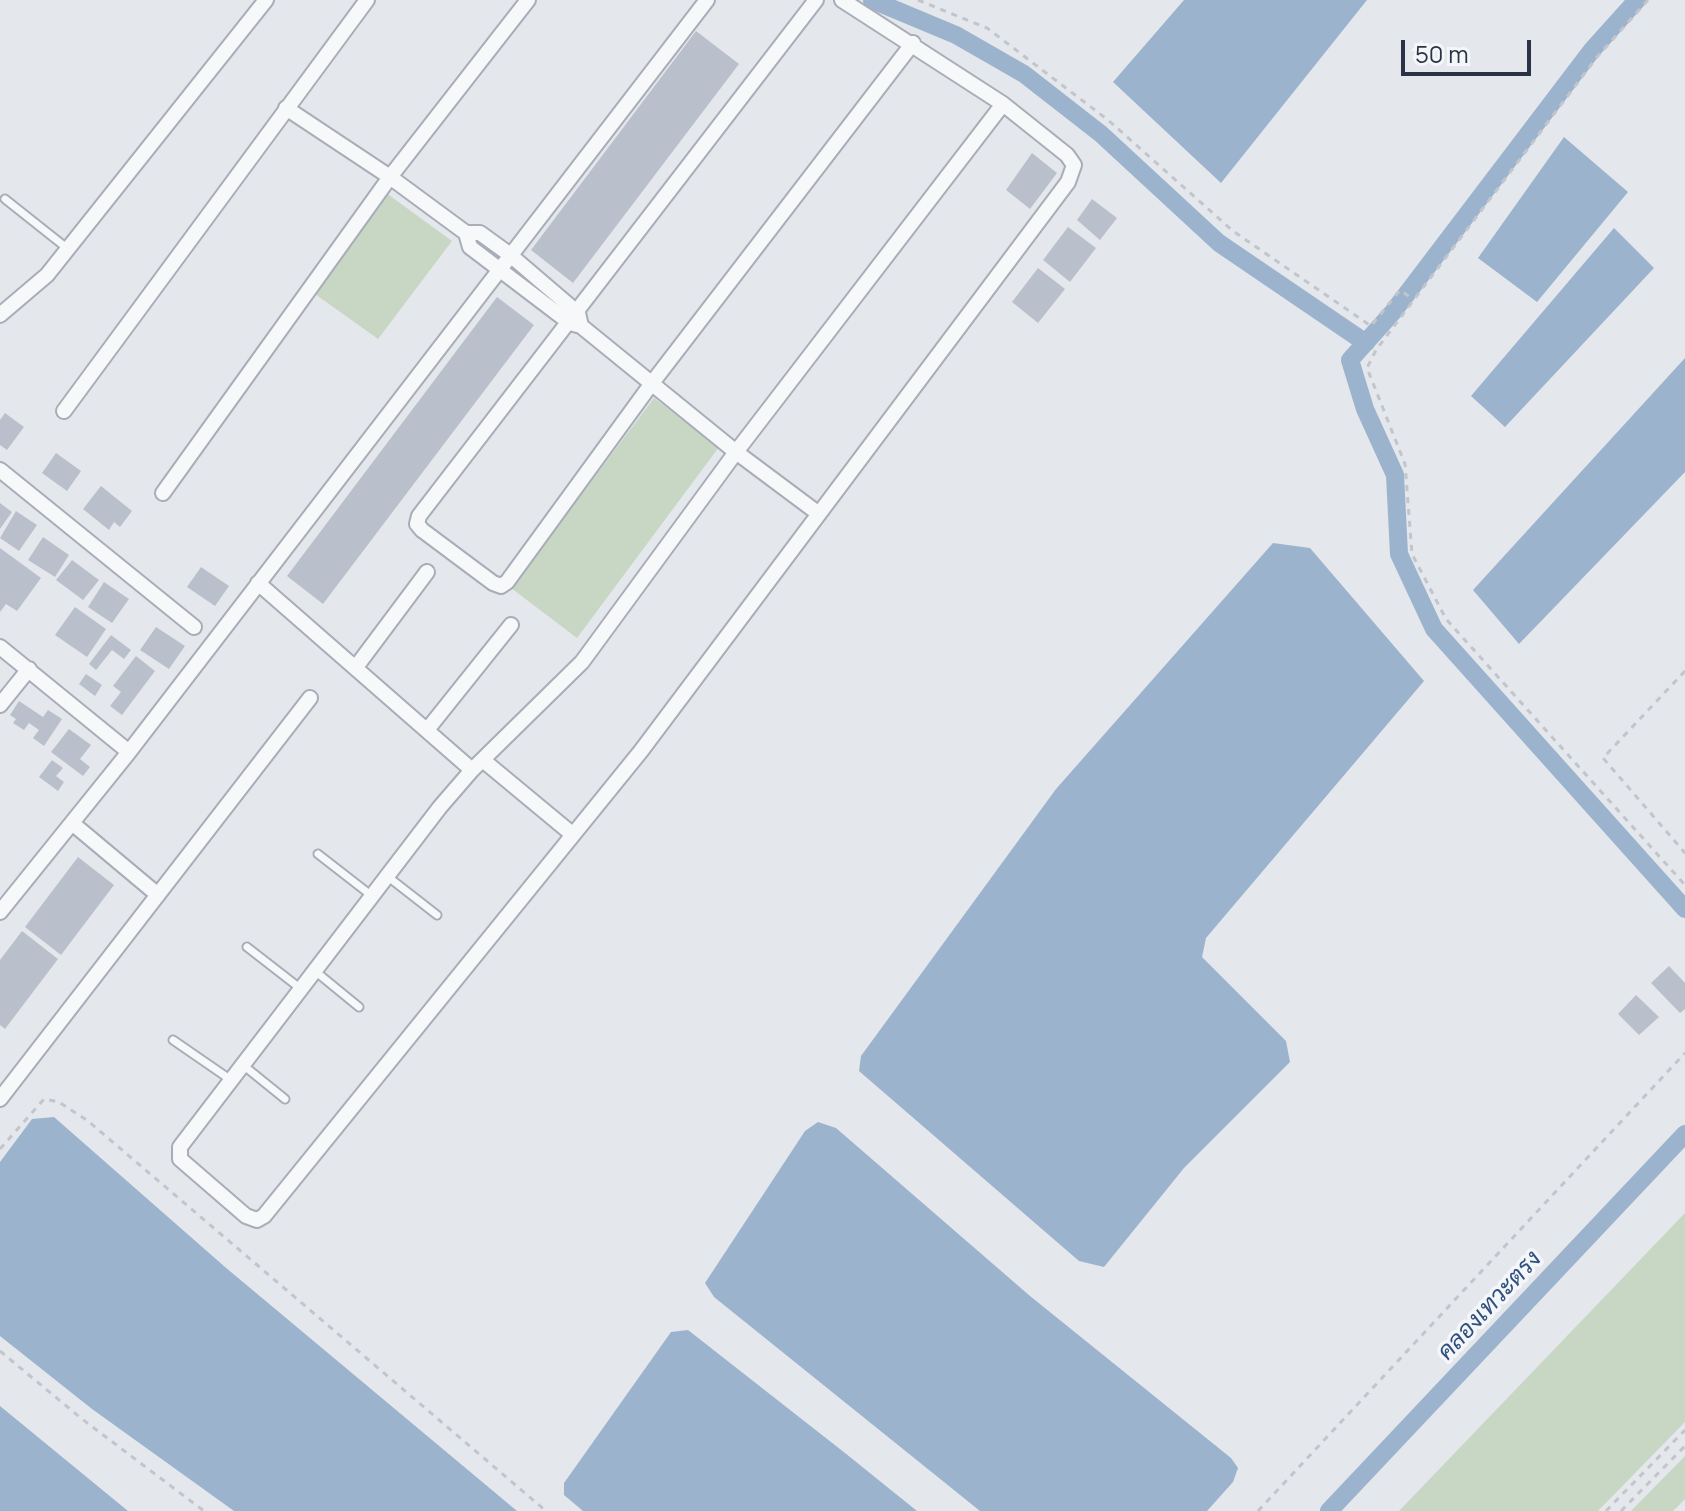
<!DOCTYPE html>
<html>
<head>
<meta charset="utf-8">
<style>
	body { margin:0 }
	#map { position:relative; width:1685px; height:1511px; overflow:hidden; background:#e4e7ec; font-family:Manrope,sans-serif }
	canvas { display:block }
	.scale { position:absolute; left:1401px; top:40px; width:130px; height:36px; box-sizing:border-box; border:4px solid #2a3346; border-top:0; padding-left:10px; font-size:24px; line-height:28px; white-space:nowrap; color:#2a3346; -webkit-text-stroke:6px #f4f6f9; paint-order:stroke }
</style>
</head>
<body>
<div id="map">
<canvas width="1685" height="1511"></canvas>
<div class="scale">50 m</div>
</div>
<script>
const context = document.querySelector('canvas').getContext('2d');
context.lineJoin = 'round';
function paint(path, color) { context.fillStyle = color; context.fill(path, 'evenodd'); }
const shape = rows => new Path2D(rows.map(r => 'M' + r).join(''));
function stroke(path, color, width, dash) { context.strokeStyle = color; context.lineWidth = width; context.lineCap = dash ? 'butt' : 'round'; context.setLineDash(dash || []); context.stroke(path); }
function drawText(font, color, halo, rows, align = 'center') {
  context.font = font + ' Manrope,Sarabun,sans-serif'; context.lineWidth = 7; context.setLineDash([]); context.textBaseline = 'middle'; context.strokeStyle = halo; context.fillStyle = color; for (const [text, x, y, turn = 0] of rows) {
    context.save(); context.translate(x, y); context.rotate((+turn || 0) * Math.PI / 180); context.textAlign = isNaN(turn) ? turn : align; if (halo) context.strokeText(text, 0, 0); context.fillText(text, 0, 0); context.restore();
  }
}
const green = shape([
	[382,190,452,241,378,339,308,289],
	[654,398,719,447,577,638,511,588],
	[1685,1213,1685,1422,1598,1511,1399,1511],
	[1685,1456,1685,1499,1673,1511,1631,1511]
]);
const water = shape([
	[1184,0,1367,0,1221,183,1113,82],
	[1564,137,1628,192,1537,302,1478,258],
	[1614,228,1654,268,1505,427,1471,396],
	[1685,358,1685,472,1519,644,1473,590],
	[1273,543,1310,548,1424,681,1206,938,1202,957,1286,1041,1290,1062,1184,1168,1104,1267,1079,1261,859,1071,861,1056,1056,789],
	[54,1117,225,1267,517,1511,234,1511,92,1409,0,1336,0,1162,32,1119],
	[818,1122,836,1128,1030,1296,1231,1458,1238,1468,1233,1482,1207,1511,980,1511,714,1297,705,1283,805,1131],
	[688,1330,845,1453,917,1511,583,1511,564,1495,564,1483,671,1332],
	[0,1406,128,1511,0,1511]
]);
const canal = shape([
	[872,0,956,35,1024,74,1101,134,1219,243,1366,343],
	[1637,0,1592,50,1393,312,1350,360,1365,409,1395,475,1399,554,1434,629,1685,909],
	[1329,1511,1685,1134]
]);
const building = shape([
	[696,31,739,64,573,283,531,250],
	[1032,153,1057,173,1030,209,1006,190],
	[1092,199,1117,218,1100,240,1077,220],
	[1068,227,1096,248,1070,282,1043,260],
	[1038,268,1065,289,1038,323,1012,302],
	[497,297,534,325,323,604,287,576],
	[5,413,24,427,7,450,0,445,0,420],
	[56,453,81,471,67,491,42,473],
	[101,486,132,511,120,527,114,522,109,530,83,509],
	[0,503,12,512,0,529],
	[16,511,37,525,19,551,0,538],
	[43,537,69,555,55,577,28,560],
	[0,548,41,578,17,611,6,604,0,612],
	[72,560,99,580,83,600,56,580],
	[201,567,229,586,215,606,187,587],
	[104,582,129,599,112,623,88,607],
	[75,607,106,629,87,657,55,635],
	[156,627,185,646,169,669,140,650],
	[111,635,131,650,124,659,112,650,96,670,89,664],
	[136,656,155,671,122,715,110,706,121,692,113,686],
	[86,674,102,685,95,696,79,684],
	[19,701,43,717,48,710,62,719,44,746,33,738,39,730,29,723,24,730,13,723,16,719,10,715],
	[69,729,91,745,80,759,90,767,83,776,51,752],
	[52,760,63,768,56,776,64,782,58,791,39,777],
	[78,857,114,885,61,955,25,927],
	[22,931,58,959,5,1029,0,1025,0,960],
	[1669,966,1685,983,1685,1009,1680,1013,1651,983],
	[1636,995,1659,1017,1639,1035,1618,1014]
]);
const path = shape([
	[918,0,987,28,1108,120,1233,231,1371,326,1400,290,1414,300],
	[1648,0,1597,57,1376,350,1367,368,1405,464,1412,554,1446,619,1685,885],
	[1685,671,1603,758,1685,853],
	[0,1149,44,1099,59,1102,88,1121,546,1511],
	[0,1351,82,1419,204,1511],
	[1258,1511,1685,1053],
	[1606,1511,1685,1430],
	[1621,1511,1685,1446]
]);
const lane = shape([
	[5,199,68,249],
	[318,854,372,896],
	[387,876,437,915],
	[247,947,301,989],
	[315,971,359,1007],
	[173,1040,231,1080],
	[243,1065,285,1099]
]);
const street = shape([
	[816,0,419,516,417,524,422,530,493,583,501,586,507,582,652,383,913,43],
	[842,0,1003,104,1067,155,1074,165,1068,182,641,751,264,1216,257,1220,246,1216,180,1159,180,1147,440,807,472,770,582,662,736,452,1003,104],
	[286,108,390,177,466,233,480,233,509,254,578,313,581,326,570,323,470,247,466,233],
	[0,315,47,275,266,0],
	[581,326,736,452,819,514],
	[64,411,367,0],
	[0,470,194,627],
	[163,493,390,177,528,0],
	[258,583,472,770],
	[0,647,129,752],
	[356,667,427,572],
	[0,705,29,669],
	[427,730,511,625],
	[484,761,572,834],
	[72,823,158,895],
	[0,912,129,752,707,0],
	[0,1099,310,698]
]);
const waterNames = [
	["คลองเทวะตรง",1490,1306,-47]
];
paint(green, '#c8d7c4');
paint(water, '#9cb3ce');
stroke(canal, '#9cb3ce', 18);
paint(building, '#bac0cb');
stroke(lane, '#a8adb7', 11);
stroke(street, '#a8adb7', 18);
stroke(path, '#c2c5cb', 3, [6, 6]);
stroke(lane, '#f7f8fa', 7);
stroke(street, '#f7f8fa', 14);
drawText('italic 24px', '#30517e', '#f4f6f9', waterNames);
</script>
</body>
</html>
